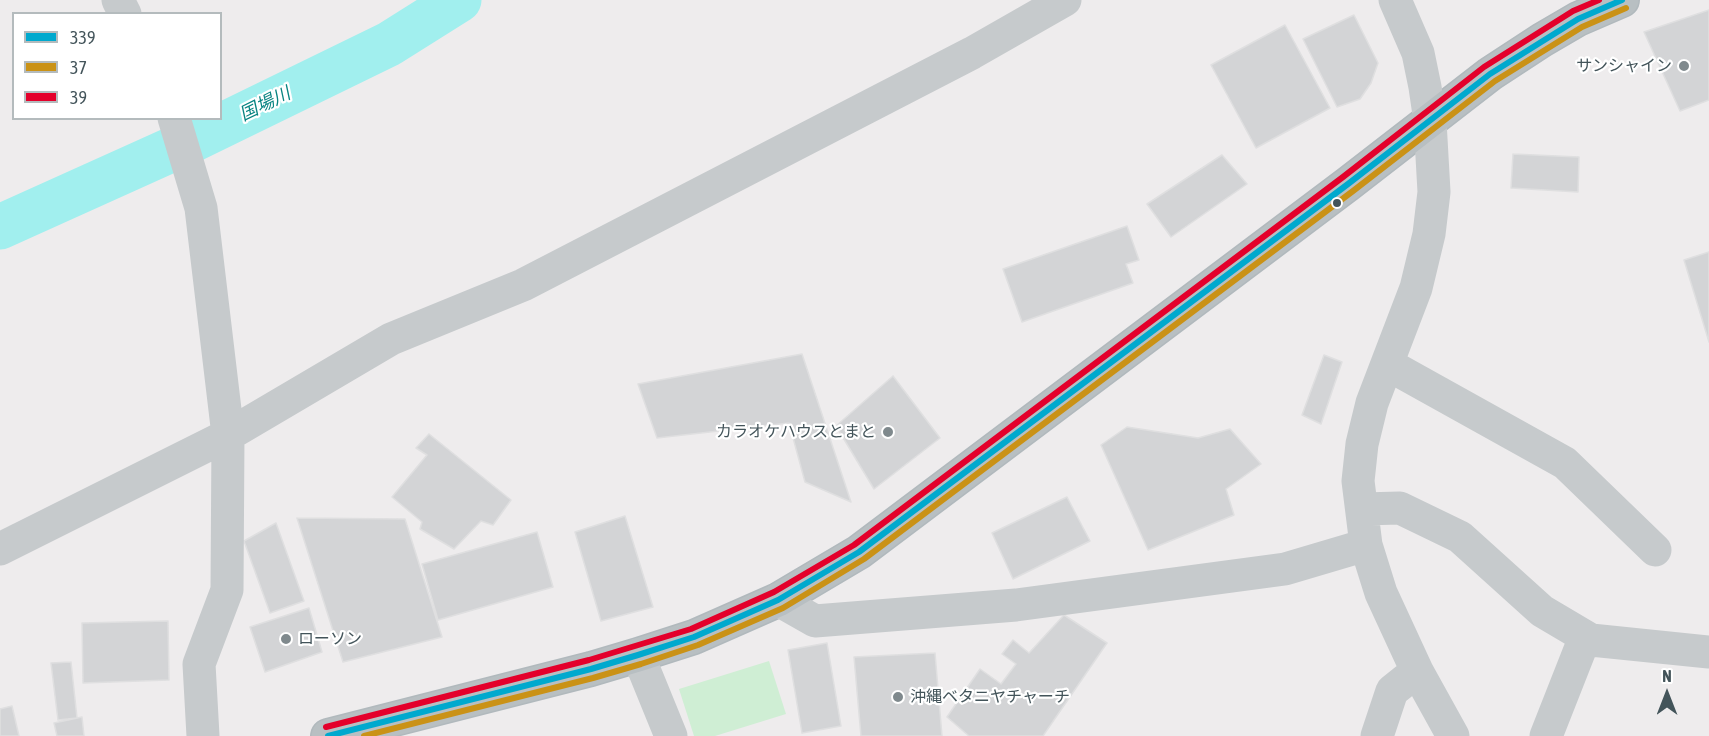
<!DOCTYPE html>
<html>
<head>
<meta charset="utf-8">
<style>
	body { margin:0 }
	#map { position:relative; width:1709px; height:736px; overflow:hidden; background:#eeeced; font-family:"Asap Condensed",sans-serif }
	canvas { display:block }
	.legend { position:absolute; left:12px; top:12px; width:210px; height:108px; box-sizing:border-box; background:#fff; border:2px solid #b4bbbd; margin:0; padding:8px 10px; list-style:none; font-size:18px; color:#43545a }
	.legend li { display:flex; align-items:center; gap:12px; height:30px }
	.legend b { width:30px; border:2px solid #b4bbbd }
	.north { position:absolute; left:1637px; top:664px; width:60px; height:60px; -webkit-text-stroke:4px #fff; paint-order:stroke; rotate:0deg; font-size:16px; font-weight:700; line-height:24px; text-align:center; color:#43545a }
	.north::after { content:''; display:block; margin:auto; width:21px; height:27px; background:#43545a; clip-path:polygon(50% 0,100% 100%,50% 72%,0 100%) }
</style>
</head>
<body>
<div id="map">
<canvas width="1709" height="736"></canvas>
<ul class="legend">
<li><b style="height:8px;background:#00a9ce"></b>339</li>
<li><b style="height:8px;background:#ca9216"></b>37</li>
<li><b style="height:8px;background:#e4002b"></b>39</li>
</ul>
<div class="north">N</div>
</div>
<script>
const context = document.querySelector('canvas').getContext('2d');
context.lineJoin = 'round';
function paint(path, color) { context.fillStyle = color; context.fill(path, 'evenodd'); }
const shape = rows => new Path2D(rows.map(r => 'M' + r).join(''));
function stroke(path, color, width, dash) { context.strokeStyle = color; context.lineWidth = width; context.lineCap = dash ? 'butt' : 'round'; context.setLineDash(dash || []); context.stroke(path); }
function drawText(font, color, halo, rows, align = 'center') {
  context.font = font + ' "Asap Condensed","Noto Sans JP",sans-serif'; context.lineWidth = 4.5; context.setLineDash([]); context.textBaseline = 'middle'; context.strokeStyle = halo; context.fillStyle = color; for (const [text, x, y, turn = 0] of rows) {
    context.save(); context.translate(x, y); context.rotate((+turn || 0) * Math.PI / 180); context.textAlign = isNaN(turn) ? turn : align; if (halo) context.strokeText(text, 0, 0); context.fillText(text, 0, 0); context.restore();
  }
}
const green = shape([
	[769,661,786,714,715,736,694,736,679,689]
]);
const river = shape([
	[0,227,184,144,389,44,459,0]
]);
const building = shape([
	[1709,10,1709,100,1680,111,1644,32,1709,10],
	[1354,15,1378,63,1371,83,1360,99,1337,107,1303,39,1354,15],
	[1285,25,1330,108,1256,148,1211,65,1285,25],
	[1513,154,1579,157,1578,192,1511,188,1513,154],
	[1222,155,1247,184,1171,237,1147,204,1222,155],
	[1127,226,1139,260,1126,264,1133,283,1022,322,1003,269,1127,226],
	[1709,252,1709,342,1684,260,1709,252],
	[802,354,851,502,805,482,789,423,657,438,638,384,802,354],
	[1324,355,1342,362,1321,424,1302,415,1324,355],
	[893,376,940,438,874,489,836,426,893,376],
	[1127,427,1198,438,1230,429,1261,464,1226,489,1234,515,1148,550,1101,445,1127,427],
	[429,434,511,500,493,525,481,521,454,549,420,529,422,522,392,497,427,455,416,448,429,434],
	[1067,497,1090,541,1013,579,992,533,1067,497],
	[625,516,653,607,601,621,575,532,625,516],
	[297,518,405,519,442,637,343,662,297,518],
	[276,523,304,601,270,613,244,541,276,523],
	[537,532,553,587,438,620,422,564,537,532],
	[309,608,322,652,265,672,250,627,309,608],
	[1064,615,1107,643,1043,736,969,736,947,717,980,669,1001,684,1016,664,1002,654,1013,640,1029,653,1064,615],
	[168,621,169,680,83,683,82,623,168,621],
	[827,643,841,726,802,733,788,650,827,643],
	[935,653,942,736,861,736,854,657,935,653],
	[71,662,77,718,58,720,51,663,71,662],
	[12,706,19,736,0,736,0,709,12,706],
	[82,717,84,736,57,736,54,723,82,717]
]);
const minor = shape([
	[118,0,125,14],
	[1395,0,1418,53,1425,87,1430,121,1434,192,1429,234,1416,288,1372,403,1362,444,1358,481,1366,545,1381,593,1417,671,1453,736],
	[174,118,201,208,228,435,227,590,199,664,203,736],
	[1387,364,1565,463,1655,550],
	[1362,509,1400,508,1460,537,1542,611,1591,640,1709,652],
	[0,549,228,435,391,339,523,285,972,53,1065,0],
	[778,600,815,621,1016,605,1285,569,1366,545],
	[638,655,671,736],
	[1377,736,1392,691,1417,671],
	[1546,736,1585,637]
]);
const highway = shape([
	[328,736,591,669,638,655,694,637,778,600,859,552,1348,184,1490,74,1542,40,1578,19,1622,0]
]);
const bus1 = shape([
	[328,736,591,669,638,655,694,637,778,600,859,552,1348,184,1490,74,1578,19,1622,0]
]);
const bus2 = shape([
	[364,736,593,678,641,664,698,645,783,608,864,559,1353,191,1495,81,1582,27,1626,8]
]);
const bus3 = shape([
	[326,727,589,660,635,646,691,629,774,592,854,545,1343,177,1484,67,1573,11,1599,0]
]);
const markers = [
	[1684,66,6,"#7f898d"],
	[1337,203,5,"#43545a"],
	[888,432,6,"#7f898d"],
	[286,639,6,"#7f898d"],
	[898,697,6,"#7f898d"]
];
const poiNames = [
	["サンシャイン",1672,66],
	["カラオケハウスとまと",876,432],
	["ローソン",298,639,"left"],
	["沖縄ベタニヤチャーチ",910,697,"left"]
];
const waterNames = [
	["国場川",265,104,-26]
];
paint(green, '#cfeed4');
stroke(river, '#a1efee', 45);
paint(building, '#d3d4d6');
stroke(building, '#dfdfe0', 1.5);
stroke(highway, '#b1b9bd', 36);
stroke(minor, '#c6cacc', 33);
stroke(highway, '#b8bfc2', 33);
stroke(bus1, '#00a9ce', 6);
stroke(bus2, '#ca9216', 6);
stroke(bus3, '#e4002b', 6);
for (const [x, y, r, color] of markers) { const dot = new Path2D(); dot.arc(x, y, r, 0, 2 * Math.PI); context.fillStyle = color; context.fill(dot); stroke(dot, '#fff', 2); }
drawText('16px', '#43545a', '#fff', poiNames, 'right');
drawText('italic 18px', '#088482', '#fff', waterNames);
</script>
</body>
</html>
